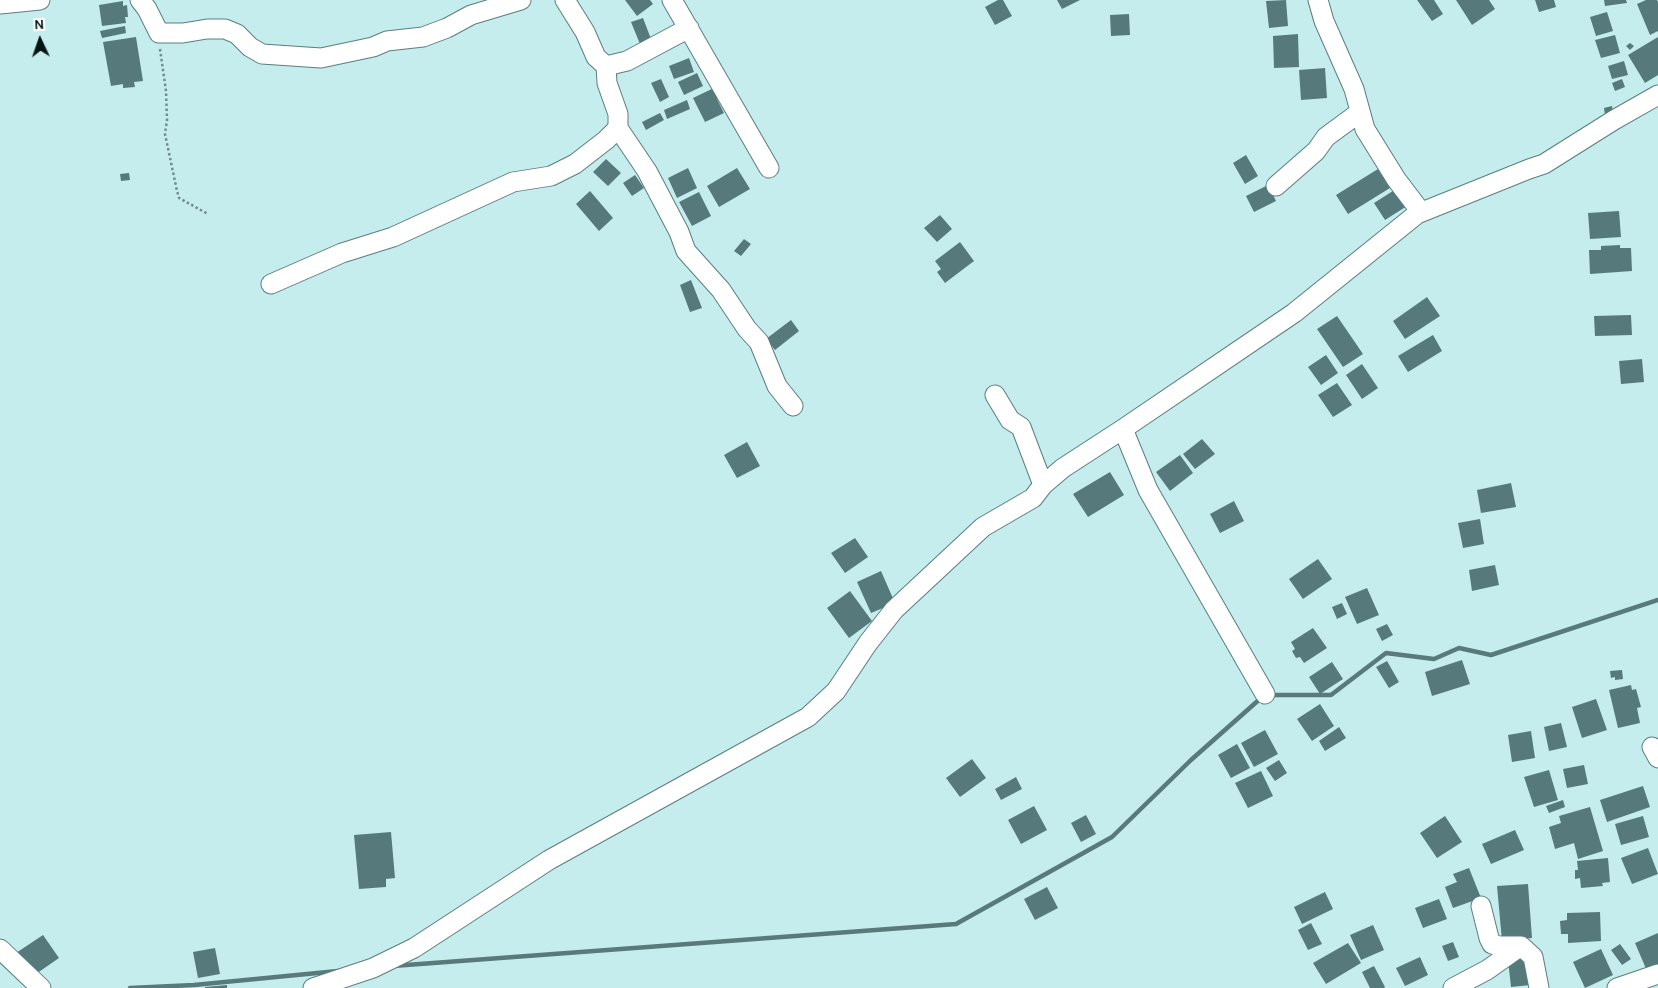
<!DOCTYPE html>
<html>
<head>
<meta charset="utf-8">
<style>
	body { margin:0 }
	#map { position:relative; width:1658px; height:988px; overflow:hidden; background:#c5eded; font-family:Karla,sans-serif }
	canvas { display:block }
	.north { position:absolute; left:15px; top:15px; width:50px; height:50px; -webkit-text-stroke:4px #fff; paint-order:stroke; rotate:357deg; font-size:14px; font-weight:700; line-height:20px; text-align:center; color:#061414 }
	.north::after { content:''; display:block; margin:auto; width:18px; height:22px; background:#061414; clip-path:polygon(50% 0,100% 100%,50% 72%,0 100%) }
</style>
</head>
<body>
<div id="map">
<canvas width="1658" height="988"></canvas>
<div class="north">N</div>
</div>
<script>
const context = document.querySelector('canvas').getContext('2d');
context.lineJoin = 'round';
const shape = rows => new Path2D(rows.map(r => 'M' + r).join(''));
function stroke(path, color, width, dash) { context.strokeStyle = color; context.lineWidth = width; context.lineCap = dash ? 'butt' : 'round'; context.setLineDash(dash || []); context.stroke(path); }
function paint(path, color) { context.fillStyle = color; context.fill(path, 'evenodd'); }
const stream = shape([
	[1270,695,1331,695,1386,653,1434,659,1459,648,1491,655,1658,600],
	[393,966,956,924,1112,837,1191,760,1261,698],
	[130,988,194,985,338,971]
]);
const building = shape([
	[625,0,650,0,653,4,637,16],
	[998,0,1003,0,1012,16,995,25,985,7],
	[1057,0,1080,0,1062,9],
	[1286,0,1288,26,1269,28,1266,1],
	[1417,0,1434,0,1443,14,1432,21],
	[1456,0,1489,0,1495,9,1472,25],
	[1535,0,1554,0,1556,7,1539,12],
	[1604,0,1626,0,1627,3,1605,6],
	[1646,0,1657,0,1658,2,1658,31,1650,35,1637,4],
	[123,1,123,6,127,5,128,17,125,17,126,23,102,26,99,5],
	[1607,12,1613,31,1596,36,1590,17],
	[1129,14,1130,35,1111,36,1110,15],
	[643,18,651,39,640,44,631,22],
	[125,26,126,33,102,38,100,31],
	[1298,34,1299,67,1274,68,1273,36],
	[1615,35,1620,53,1601,58,1595,40],
	[136,37,143,81,134,82,135,87,123,88,123,84,111,86,103,42],
	[1658,37,1658,75,1645,83,1628,55],
	[1630,43,1634,46,1630,50,1626,46],
	[689,58,694,72,674,79,669,66],
	[1624,61,1628,75,1612,79,1608,66],
	[1325,68,1327,98,1301,100,1299,70],
	[697,73,703,86,684,95,678,82],
	[661,79,669,97,660,102,651,83],
	[1622,79,1625,87,1615,91,1612,83],
	[716,87,721,97,717,99,724,113,705,122,693,98],
	[687,100,690,109,667,119,664,110],
	[1612,106,1613,114,1605,115,1604,108],
	[660,113,664,120,646,130,642,122],
	[1246,155,1258,176,1245,184,1233,163],
	[606,159,621,173,608,186,593,172],
	[688,168,697,188,677,198,668,178],
	[737,168,750,189,719,207,707,186],
	[1378,169,1390,188,1348,214,1336,195],
	[129,173,130,180,121,181,120,174],
	[635,175,644,188,632,196,623,183],
	[1268,185,1276,201,1254,212,1246,196],
	[1396,189,1407,206,1385,220,1374,203],
	[590,191,613,218,599,231,576,204],
	[699,192,711,216,692,226,679,202],
	[1619,211,1621,237,1590,239,1588,213],
	[940,215,952,229,937,242,924,228],
	[744,239,751,244,741,256,734,251],
	[960,242,974,261,945,283,937,272,941,269,935,261],
	[1620,245,1620,248,1631,248,1632,271,1590,274,1589,250,1601,250,1601,246],
	[691,280,702,308,690,312,680,285],
	[1427,297,1440,316,1405,339,1393,321],
	[1631,315,1632,335,1595,336,1594,316],
	[1337,316,1363,354,1343,367,1317,329],
	[791,320,799,331,775,350,766,339],
	[1433,335,1442,351,1408,372,1398,356],
	[1326,355,1338,373,1321,385,1308,367],
	[1642,359,1644,382,1621,384,1619,361],
	[1362,364,1378,388,1362,399,1346,375],
	[1337,383,1352,405,1333,417,1318,395],
	[1202,439,1215,454,1195,469,1183,454],
	[747,442,760,466,737,478,724,455],
	[1180,455,1193,473,1170,491,1156,472],
	[1110,472,1124,495,1088,517,1073,494],
	[1511,483,1516,507,1481,513,1477,490],
	[1234,501,1244,521,1220,533,1210,514],
	[1480,519,1484,544,1463,548,1458,523],
	[855,538,868,557,845,573,831,553],
	[1318,559,1332,579,1303,599,1289,579],
	[1495,565,1499,585,1472,591,1469,570],
	[881,571,895,603,871,613,857,582],
	[1367,588,1379,615,1357,624,1345,597],
	[850,591,872,621,849,638,827,608],
	[1342,603,1347,614,1337,619,1332,607],
	[1387,624,1393,635,1382,641,1376,629],
	[1313,628,1327,648,1304,663,1300,657,1296,658,1292,651,1295,649,1291,642],
	[1462,660,1470,684,1432,696,1425,672],
	[1387,661,1399,682,1389,688,1376,667],
	[1332,662,1343,679,1320,694,1309,677],
	[1622,670,1623,679,1615,680,1615,677,1611,678,1610,671],
	[1631,685,1632,690,1636,689,1641,707,1637,708,1640,723,1618,728,1609,690],
	[1596,699,1607,730,1582,738,1572,707],
	[1320,704,1334,726,1312,741,1297,719],
	[1561,723,1567,747,1549,751,1544,727],
	[1339,727,1346,738,1325,751,1319,741],
	[1265,730,1278,754,1254,767,1241,743],
	[1531,731,1535,758,1512,762,1508,735],
	[1237,744,1250,768,1231,778,1218,755],
	[972,759,986,778,960,797,946,778],
	[1279,760,1287,773,1275,781,1266,768],
	[1584,765,1588,784,1567,788,1563,769],
	[1549,770,1558,800,1534,807,1524,777],
	[1261,771,1273,796,1248,808,1235,783],
	[1016,777,1022,789,1001,800,995,789],
	[1643,786,1650,807,1607,822,1600,800],
	[1563,800,1565,807,1549,813,1546,806],
	[1034,806,1047,830,1021,844,1008,820],
	[1590,807,1603,851,1578,859,1574,843,1555,849,1549,827,1561,823,1559,816],
	[1086,815,1096,834,1081,842,1071,823],
	[1445,816,1462,842,1437,858,1420,833],
	[1643,816,1649,837,1621,845,1615,824],
	[1515,830,1524,850,1491,864,1482,844],
	[391,832,395,878,386,879,386,887,359,889,354,835],
	[1648,848,1658,874,1632,884,1621,858],
	[1608,858,1610,882,1602,883,1603,886,1581,888,1580,878,1575,879,1575,870,1578,870,1577,861],
	[1469,868,1481,898,1453,908,1445,887,1457,882,1453,874],
	[1528,884,1532,938,1502,941,1497,886],
	[1047,887,1058,908,1035,920,1024,899],
	[1325,892,1333,909,1302,924,1294,907],
	[1439,899,1447,919,1423,928,1415,908],
	[1600,912,1601,941,1568,943,1568,934,1561,934,1560,921,1567,920,1567,913],
	[1311,923,1322,944,1308,950,1298,930],
	[1373,925,1384,950,1361,960,1350,935],
	[1658,933,1658,966,1647,971,1635,943],
	[43,935,59,958,33,976,16,953],
	[1453,942,1459,957,1448,961,1442,946],
	[1348,943,1361,963,1326,984,1313,963],
	[1620,944,1631,959,1622,965,1611,950],
	[215,948,220,974,198,978,193,952],
	[1601,949,1613,975,1585,988,1573,962],
	[1420,957,1428,975,1405,986,1396,968],
	[1527,957,1531,985,1511,987,1508,960],
	[1374,966,1385,987,1384,988,1370,988,1362,972],
	[227,985,227,988,205,988,205,987]
]);
const path = shape([
	[160,49,166,91,167,120,165,134,177,191,179,198,208,214]
]);
const minor = shape([
	[140,0,147,9,159,33,183,33,207,29,225,29,237,34,250,47,262,54,321,58,373,47,387,41,423,37,447,28,471,15,521,0],
	[565,0,585,32,596,57,606,66,627,61,689,28],
	[672,0,769,168],
	[1318,0,1324,21,1354,89,1365,129,1396,179,1421,212],
	[0,4,40,0],
	[618,128,647,171,679,232,686,251,721,290,747,329,759,342,777,386,793,406],
	[1276,186,1316,151,1326,137,1360,112],
	[271,284,342,253,393,237,513,182,551,176,575,164,606,140,618,128,618,114,607,83,606,66],
	[995,395,1010,420,1021,427,1043,485],
	[1123,429,1148,490,1265,694],
	[1652,747,1658,758],
	[1481,906,1489,938,1492,944,1499,946,1521,946,1533,957,1539,988],
	[0,949,41,988],
	[313,988,373,968,414,948,549,860,808,717,836,691,868,643,894,610,983,527,1033,498,1043,485,1063,468,1123,429,1294,313,1417,214,1529,169,1544,164,1614,120,1658,95],
	[1453,988,1487,970,1521,946],
	[1617,988,1658,974]
]);
stroke(stream, '#587a7a', 4.5);
paint(building, '#567a7b');
stroke(minor, '#5a7e7e', 21);
stroke(path, '#708d8d', 2.5, [2.5, 2.5]);
stroke(minor, '#fff', 19);
</script>
</body>
</html>
